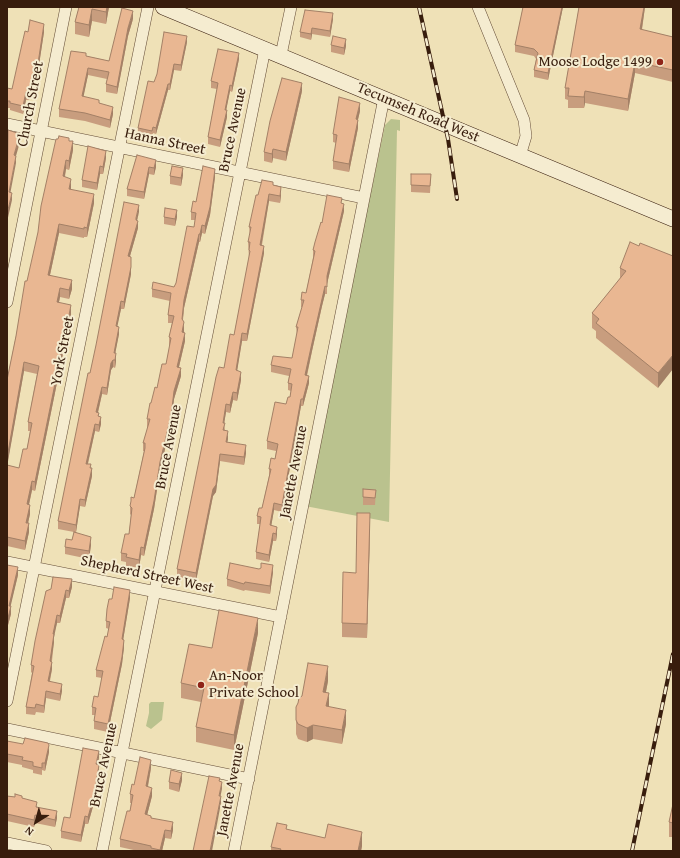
<!DOCTYPE html>
<html>
<head>
<meta charset="utf-8">
<style>
	body { margin:0 }
	#map { position:relative; width:680px; height:858px; overflow:hidden; background:#efe1b7; font-family:"Gentium Book Plus",serif }
	canvas { display:block }
	.frame { position:absolute; inset:0; border:8px solid #381d0d; pointer-events:none }
	.north { position:absolute; left:16px; top:802px; width:40px; height:40px; -webkit-text-stroke:3px #f5ecd0; paint-order:stroke; rotate:217deg; font-size:11px; font-weight:700; line-height:16px; text-align:center; color:#381d0d }
	.north::after { content:''; display:block; margin:auto; width:14px; height:18px; background:#381d0d; clip-path:polygon(50% 0,100% 100%,50% 72%,0 100%) }
</style>
</head>
<body>
<div id="map">
<canvas width="680" height="858"></canvas>
<div class="frame"></div>
<div class="north">N</div>
</div>
<script>
const context = document.querySelector('canvas').getContext('2d');
context.lineJoin = 'round';
function paint(path, color) { context.fillStyle = color; context.fill(path, 'evenodd'); }
const shape = rows => new Path2D(rows.map(r => 'M' + r).join(''));
function stroke(path, color, width, dash) { context.strokeStyle = color; context.lineWidth = width; context.lineCap = dash ? 'butt' : 'round'; context.setLineDash(dash || []); context.stroke(path); }
function drawText(font, color, halo, rows, align = 'center') {
  context.font = font + ' "Gentium Book Plus",serif'; context.lineWidth = 4; context.setLineDash([]); context.textBaseline = 'middle'; context.strokeStyle = halo; context.fillStyle = color; for (const [text, x, y, turn = 0] of rows) {
    context.save(); context.translate(x, y); context.rotate((+turn || 0) * Math.PI / 180); context.textAlign = isNaN(turn) ? turn : align; if (halo) context.strokeText(text, 0, 0); context.fillText(text, 0, 0); context.restore();
  }
}
const green = shape([
	[391,119,400,120,400,131,397,130,389,522,305,506,385,125],
	[151,702,164,702,162,720,151,729,146,726,149,713,149,704]
]);
const minor = shape([
	[478,7,524,120,526,136,520,156],
	[281,55,291,7],
	[7,124,364,198],
	[7,302,66,7],
	[7,562,281,617],
	[7,701,148,7],
	[7,729,249,779],
	[7,843,46,851],
	[102,851,265,49],
	[234,851,384,98]
]);
const secondary = shape([
	[163,7,673,219]
]);
const rail = shape([
	[419,7,448,139,457,199],
	[632,851,673,654]
]);
const wall = shape([
	[79,7,109,7,106,24,92,21,89,37,75,34,75,22],
	[523,7,563,7,548,80,534,77,534,70,536,59,534,56,515,52,515,45],
	[579,7,645,7,642,30,673,37,673,82,635,73,628,111,585,103,584,108,568,108,568,100,565,99,565,88],
	[133,19,128,36,117,94,106,92,106,84,107,79,88,75,83,97,99,103,113,114,110,128,85,121,59,117,59,109,86,56,109,61],
	[333,19,330,37,312,34,311,40,300,37,300,32],
	[28,32,44,32,35,91,31,90,29,100,26,100,23,114,10,110,10,108,7,108,7,88,12,89],
	[187,42,181,71,174,70,170,90,168,90,156,134,153,133,152,137,138,134,138,128,154,82],
	[331,45,346,46,344,55,331,52],
	[239,59,232,92,230,91,226,110,227,117,220,147,208,144,208,137,217,89,211,88,211,81],
	[302,91,286,161,273,158,272,163,264,161,264,152],
	[360,111,358,120,358,128,349,172,333,169,333,161,336,143,333,142,333,134],
	[69,141,73,150,69,170,66,169,65,177,71,188,71,190,94,203,87,237,84,237,84,238,59,233,50,275,72,289,69,299,60,297,59,302,71,314,35,491,32,490,29,505,30,514,28,523,29,532,25,550,7,546,7,380,27,281],
	[24,371,37,374,28,422,28,431,30,431,27,449,19,468,7,465],
	[137,155,156,167,154,175,149,174,144,199,127,196,127,189],
	[106,158,103,174,100,174,97,190,82,187,82,180],
	[411,174,431,174,430,193,411,192],
	[183,175,181,186,170,184,170,176],
	[215,177,210,215,205,234,202,233,200,242,199,242,184,308,183,320,185,341,179,367,181,376,174,399,171,424,160,470,154,509,144,556,141,555,139,568,126,566,126,562,121,561,121,553,129,534,131,515,130,514,130,506,134,498,144,451,143,451,143,443,148,427,147,427,147,419,157,388,166,364,170,346,169,345,169,337,172,323,168,323,168,315,170,301,152,297,152,289,174,287,176,283,194,227,195,220,191,220,191,212,196,202],
	[273,186,281,195,280,203,269,201,262,245,264,253,247,341,242,341,237,370,241,380,237,401,233,400,230,413,226,412,224,423,225,430,228,439,227,442,246,453,244,465,220,461,216,492,213,496,196,581,177,577,177,569,224,368,234,335,249,258,248,242,250,235,249,227,258,195],
	[342,203,344,211,327,284,327,294,325,294,322,306,312,351,307,376,309,383,303,406,301,406,282,512,274,510,271,526,277,534,276,541,273,541,269,562,256,559,256,552,260,524,257,524,257,516,262,508,269,476,269,469,275,459,276,451,267,449,267,441,290,397,291,391,288,390,288,383,289,376,271,372,271,365,292,358,297,334,296,327,302,307,301,307,301,300,306,293,313,258,313,250,322,223],
	[139,212,137,220,138,228,130,256,131,264,131,274,124,309,121,309,117,326,119,334,115,353,116,361,115,368,113,367,111,370,107,395,102,394,98,413,101,424,99,432,95,431,88,464,91,468,92,476,85,507,80,506,76,532,91,545,89,559,65,554,65,547,72,540,74,532,58,529,58,521,90,373],
	[164,217,177,217,175,226,164,224],
	[639,246,673,256,658,388,596,338,596,331,592,328,592,313,620,279,620,268],
	[363,489,376,490,375,505,363,505],
	[370,528,367,638,342,637,342,623,356,573],
	[7,565,18,575,10,606,11,614,8,625,7,625],
	[273,572,270,594,245,590,244,591,227,586,227,579],
	[72,587,69,598,66,598,60,623,57,623,54,634,54,642,52,661,52,669,50,681,62,691,60,701,46,698,44,713,36,712,35,715,26,714,26,707,32,673,31,672,31,665,46,591],
	[130,598,123,640,124,647,122,664,108,732,94,729,94,721,95,715,92,715,92,707,98,697,102,678,96,677,96,670,107,637,109,629,106,628,106,621,112,599],
	[258,633,234,750,196,742,196,727,201,702,181,698,181,683,212,648],
	[328,681,326,692,329,707,346,724,342,744,313,739,307,742,298,739,296,734,296,707,302,696],
	[7,741,49,752,45,771,42,770,42,775,33,773,33,770,22,767,22,765,7,762],
	[99,758,98,765,99,772,94,803,88,824,85,824,81,842,61,838,61,831,70,818],
	[151,768,148,787,152,796,147,815,173,830,171,839,165,838,162,851,138,851,120,847,120,839,130,811,131,803,130,803,130,794,134,785],
	[182,780,179,792,169,789,169,782],
	[7,796,15,797,22,798,57,818,55,827,35,823,34,827,7,821],
	[673,804,673,837,669,837,669,822],
	[287,830,362,846,361,851,271,851,271,847]
]);
const shadedWall = shape([
	[107,7,109,7,106,24,106,12],
	[562,7,563,7,548,80,548,73],
	[644,7,645,7,640,41,640,29],
	[92,9,92,21,89,37,89,25],
	[133,11,133,19,128,36,117,94,117,87,128,28],
	[333,13,333,19,330,37,330,31],
	[44,24,44,32,35,91,35,83],
	[312,28,312,34,311,40,311,34],
	[187,36,187,42,181,71,181,65],
	[346,39,346,46,344,55,344,48],
	[239,53,239,59,232,92,232,86],
	[635,62,635,73,628,111,628,99],
	[174,64,174,70,170,90,170,84],
	[88,68,88,75,82,104,82,96],
	[31,82,31,90,29,100,29,93],
	[302,83,302,91,286,161,286,152],
	[168,84,168,90,156,134,156,128],
	[230,85,230,91,225,116,225,110],
	[585,91,585,103,584,108,584,97],
	[26,92,26,100,23,114,23,106],
	[360,103,360,111,356,127,356,119],
	[113,107,113,114,110,128,110,120],
	[227,110,227,117,220,147,220,140],
	[358,120,358,128,349,172,349,164],
	[20,134,20,142,14,163,14,155],
	[73,141,73,150,69,170,69,161],
	[273,149,273,158,272,163,272,154],
	[106,151,106,158,103,174,103,167],
	[16,156,16,163,9,200,9,192],
	[66,160,66,169,63,185,63,176],
	[156,160,156,167,154,175,154,168],
	[100,166,100,174,97,190,97,183],
	[149,167,149,174,144,199,144,192],
	[183,168,183,175,181,186,181,178],
	[215,169,215,177,210,215,205,234,205,226],
	[71,179,71,188,69,198,69,189],
	[281,187,281,195,280,203,280,196],
	[12,193,12,200,7,222,7,214],
	[94,194,94,203,87,237,87,228],
	[269,194,269,201,260,253,260,245],
	[344,204,344,211,327,284,327,294,327,276],
	[139,205,139,212,136,225,136,218],
	[177,210,177,217,175,226,175,219],
	[138,221,138,228,128,263,128,256],
	[59,224,59,233,48,284,48,275,50,266],
	[202,225,202,233,200,242,200,234],
	[199,234,199,242,184,308,182,327,184,300],
	[264,246,264,253,247,341,247,334],
	[131,257,131,274,124,309,124,302],
	[72,280,72,289,69,299,69,290],
	[325,286,325,294,322,306,312,351,305,383,305,375,312,343,322,299],
	[60,288,60,297,57,311,57,302],
	[121,301,121,309,116,333,116,326],
	[71,305,71,314,35,491,35,482],
	[184,322,184,331,182,341,182,332],
	[119,327,119,334,114,360,114,353],
	[185,333,185,341,177,375,177,367],
	[242,333,242,341,236,378,236,370],
	[116,353,116,361,115,368,115,360],
	[673,355,673,369,658,388,658,373],
	[113,360,113,367,111,370,107,395,107,388,111,363],
	[24,362,24,371,7,467,7,458],
	[181,368,181,376,174,399,171,424,160,470,154,509,144,556,144,548,160,462,174,391],
	[241,372,241,380,237,401,237,393],
	[309,376,309,383,303,406,303,399],
	[102,387,102,394,96,420,96,412],
	[233,392,233,400,230,413,230,405],
	[301,399,301,406,282,512,282,505],
	[226,404,226,412,223,431,223,423],
	[101,417,101,424,99,432,99,425],
	[95,424,95,431,86,471,86,464],
	[228,431,228,439,226,449,226,442],
	[246,445,246,453,244,465,244,457],
	[220,454,220,461,216,492,213,496,196,581,196,573],
	[92,468,92,476,85,507,85,500],
	[32,481,32,490,27,513,27,504],
	[80,499,80,506,76,532,76,525],
	[274,503,274,510,270,533,270,525],
	[30,505,30,514,26,532,26,523],
	[370,513,370,528,367,638,367,624],
	[29,523,29,532,25,550,25,541],
	[277,527,277,534,276,541,276,534],
	[273,533,273,541,269,562,269,555],
	[91,537,91,545,89,559,89,551],
	[141,547,141,555,139,568,139,560],
	[273,565,273,572,270,594,270,586],
	[18,567,18,575,9,613,9,606],
	[72,579,72,587,69,598,69,591],
	[66,590,66,598,60,623,60,616],
	[130,590,130,598,122,647,122,639],
	[11,606,11,614,8,625,8,618],
	[57,615,57,623,53,642,53,634],
	[258,618,258,633,234,750,234,735],
	[54,634,54,642,50,669,50,661],
	[124,640,124,647,122,664,108,732,108,724],
	[52,662,52,669,48,688,48,681],
	[328,666,328,681,323,706,323,692],
	[62,684,62,691,60,701,60,694],
	[46,691,46,698,44,713,44,706],
	[329,693,329,707,326,706],
	[346,710,346,724,342,744,342,730],
	[313,725,313,739,307,742,307,728],
	[49,745,49,752,45,771,45,763],
	[99,751,99,758,96,772,96,764],
	[151,760,151,768,146,795,146,786],
	[99,765,99,772,94,803,88,824,88,817],
	[182,773,182,780,179,792,179,784],
	[222,782,222,789,219,803,219,796],
	[152,788,152,796,145,823,145,814],
	[221,796,221,803,212,851,210,851],
	[57,811,57,818,55,827,55,820],
	[35,815,35,823,34,827,34,820],
	[85,816,85,824,81,842,81,835],
	[173,822,173,830,171,839,171,831],
	[165,830,165,838,162,851,160,851],
	[362,832,362,846,361,851,358,851]
]);
const building = shape([
	[79,7,107,7,106,12,92,9,89,25,75,22,79,7],
	[523,7,562,7,548,73,534,70,538,53,534,49,515,45,523,7],
	[579,7,644,7,640,29,673,37,673,70,635,62,628,99,585,91,584,97,568,96,569,88,565,88,579,7],
	[122,8,133,11,128,28,117,87,106,84,109,72,88,68,82,96,99,100,99,103,113,107,110,120,85,113,59,109,71,51,86,53,86,56,109,61,122,8],
	[305,10,333,13,330,31,312,28,311,34,300,32,305,10],
	[30,20,44,24,35,83,31,82,29,93,26,92,23,106,10,103,10,101,7,101,7,88,12,89,22,44,25,31,28,32,30,20],
	[164,32,187,36,181,65,174,64,170,84,168,84,156,128,153,127,152,131,138,128,148,81,154,82,157,74,164,32],
	[333,36,346,39,344,48,331,45,333,36],
	[218,49,239,53,232,86,230,85,225,110,227,110,220,140,208,137,218,83,211,81,218,49],
	[282,78,302,83,286,152,273,149,272,154,264,152,270,121,282,78],
	[339,97,360,103,356,119,358,120,349,164,333,161,337,135,333,134,339,97],
	[8,130,20,134,14,155,16,156,9,192,12,193,7,214,8,130],
	[59,136,69,138,69,141,73,141,69,161,66,160,63,176,71,179,69,189,94,194,87,228,84,227,84,229,59,224,50,266,48,275,72,280,69,290,60,288,57,302,71,305,35,482,32,481,27,504,30,505,26,523,29,523,25,541,7,537,7,465,19,468,23,449,27,449,32,423,28,422,39,366,24,362,7,458,7,380,16,336,25,281,27,281,38,232,41,206,56,139,58,139,59,136],
	[88,146,106,151,103,167,100,166,97,183,82,180,88,146],
	[137,155,156,160,154,168,149,167,144,192,127,189,137,155],
	[172,166,183,168,181,178,170,176,172,166],
	[203,166,215,169,210,207,205,226,202,225,200,234,199,234,184,300,182,319,184,322,182,332,185,333,177,367,181,368,174,391,171,416,160,462,154,501,144,548,141,547,139,560,126,557,127,554,121,553,125,534,129,534,132,508,130,506,131,501,131,497,134,498,145,448,145,443,143,443,150,419,147,419,150,403,151,403,155,387,157,388,162,364,166,364,171,338,169,337,174,316,168,315,171,293,152,289,153,282,174,287,176,283,187,226,194,227,196,213,191,212,193,201,196,202,203,166],
	[411,174,431,174,430,186,411,185,411,174],
	[262,180,273,182,273,185,281,187,280,196,269,194,260,245,264,246,247,334,242,333,236,370,241,372,237,393,233,392,230,405,226,404,223,423,225,423,223,430,228,431,226,442,246,445,244,457,220,454,216,485,213,489,196,573,177,569,216,377,219,367,224,368,230,334,234,335,250,251,249,250,250,242,248,242,251,227,249,227,256,195,258,195,262,180],
	[327,195,342,198,341,203,344,204,327,276,327,287,325,286,322,299,312,343,305,375,309,376,303,399,301,399,282,505,274,503,270,525,277,527,276,534,273,533,269,555,256,552,261,517,257,516,259,508,262,508,271,469,269,469,271,458,275,459,278,444,267,441,275,402,286,404,288,397,290,397,292,384,288,383,291,369,271,365,273,356,292,358,298,327,296,327,304,300,301,300,302,292,306,293,315,251,313,250,315,242,321,222,322,223,327,195],
	[124,202,139,205,136,218,136,220,138,221,128,256,131,257,131,267,124,302,121,301,116,326,119,327,114,353,116,353,115,360,113,360,111,363,107,388,102,387,96,412,99,413,98,416,101,417,99,425,95,424,86,464,91,464,90,468,92,468,85,500,80,499,76,525,58,521,88,373,90,373,96,345,124,202],
	[165,208,177,210,175,219,164,217,165,208],
	[630,242,639,246,640,243,673,256,673,355,658,373,596,323,599,319,592,313,626,271,620,268,630,242],
	[363,489,376,490,375,498,363,497,363,489],
	[357,513,370,513,367,624,342,623,343,572,356,573,357,513],
	[74,532,91,537,89,551,65,547,66,539,72,540,74,532],
	[230,563,259,569,261,568,261,563,273,565,270,586,245,582,244,584,227,579,230,563],
	[7,565,18,567,9,606,11,606,8,618,7,617,7,565],
	[53,577,72,579,69,591,66,590,60,616,57,615,53,634,54,634,50,661,52,662,48,681,62,684,60,694,46,691,44,706,36,704,35,708,26,707,34,666,31,665,35,641,46,591,51,589,53,577],
	[114,587,130,590,122,639,124,640,122,657,108,724,94,721,96,708,92,707,94,696,98,697,103,671,96,670,105,636,107,637,110,622,106,621,107,609,109,599,112,599,114,587],
	[219,610,258,618,234,735,196,727,204,688,181,683,189,644,212,648,219,610],
	[308,663,328,666,323,692,329,693,326,706,346,710,342,730,313,725,307,728,298,724,296,720,296,707,298,703,299,698,302,696,308,663],
	[25,738,48,743,49,745,45,763,42,763,42,768,33,766,33,762,22,760,23,757,7,754,7,741,23,744,25,738],
	[83,748,99,751,96,764,99,765,94,796,88,817,85,816,81,835,61,831,64,817,70,818,83,748],
	[140,757,151,760,146,786,152,788,145,814,151,816,151,818,173,822,171,831,165,830,160,850,151,848,151,846,120,839,127,811,130,811,133,795,130,794,132,784,134,785,140,757],
	[171,770,182,773,179,784,169,782,171,770],
	[209,776,220,778,219,781,222,782,219,796,221,796,210,851,193,851,209,776],
	[15,794,22,796,22,798,37,802,36,807,57,811,55,820,35,815,34,820,7,814,7,796,15,797,15,794],
	[673,804,673,823,669,822,673,804],
	[277,823,287,825,286,829,325,838,328,824,362,832,358,851,280,851,281,849,271,847,277,823]
]);
const markers = [
	[660,62,4,"#8f2418"],
	[201,685,4,"#8f2418"]
];
const poiNames = [
	["Moose Lodge 1499",652,62],
	["An-Noor",209,676,"left"],
	["Private School",209,693,"left"]
];
const streetNames = [
	["Church Street",31,104,-79],
	["Tecumseh Road West",418,113,23],
	["Bruce Avenue",233,130,-78],
	["Hanna Street",165,142,12],
	["York Street",63,351,-79],
	["Bruce Avenue",169,447,-79],
	["Janette Avenue",294,472,-79],
	["Shepherd Street West",147,575,12],
	["Bruce Avenue",104,765,-78],
	["Janette Avenue",231,790,-79]
];
paint(green, '#bac28e');
stroke(minor, '#664e38', 12);
stroke(secondary, '#381d0d', 16);
stroke(minor, '#f5ecd0', 11);
stroke(secondary, '#f5ecd0', 15);
stroke(rail, '#381d0d', 4);
stroke(rail, '#f5ecd0', 2.5, [8]);
paint(wall, '#c89d7e');
paint(shadedWall, '#a38066');
paint(building, '#e9b792');
stroke(building, '#a38066', 1);
for (const [x, y, r, color] of markers) { const dot = new Path2D(); dot.arc(x, y, r, 0, 2 * Math.PI); context.fillStyle = color; context.fill(dot); stroke(dot, '#f5ecd0', 1.5); }
drawText('15px', '#381d0d', '#f5ecd0', poiNames, 'right');
drawText('15px', '#381d0d', '#f5ecd0', streetNames);
</script>
</body>
</html>
